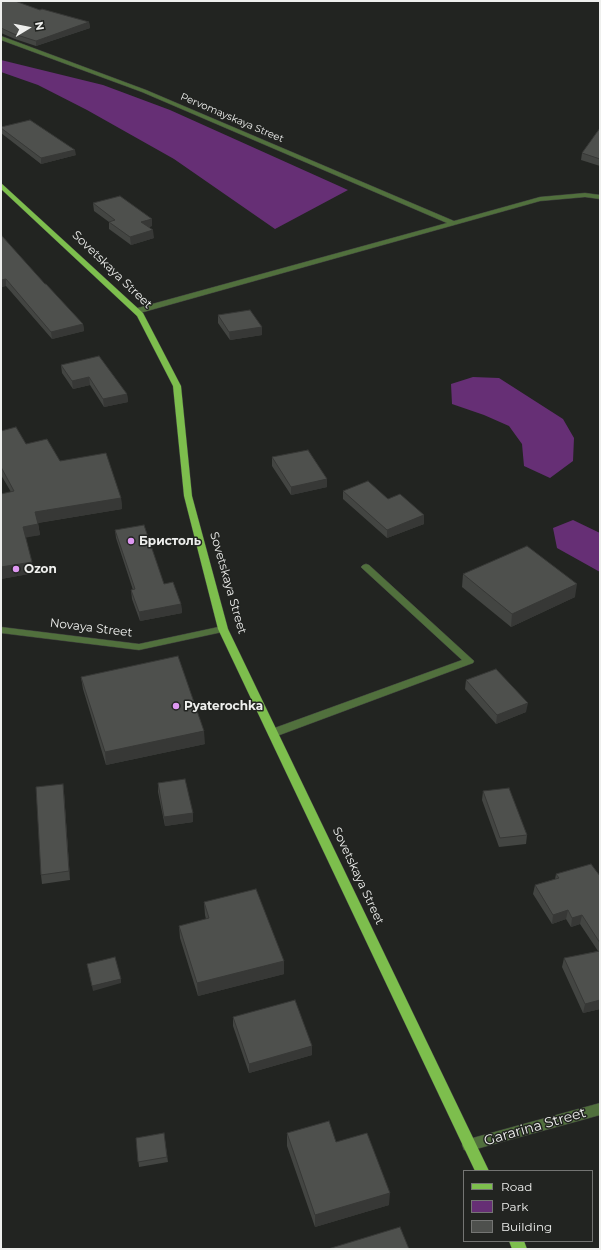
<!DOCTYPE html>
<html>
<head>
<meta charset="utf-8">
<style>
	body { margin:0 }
	#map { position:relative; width:601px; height:1250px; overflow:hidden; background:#222421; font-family:Montserrat,sans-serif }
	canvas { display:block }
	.frame { position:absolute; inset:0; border:2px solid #eeefed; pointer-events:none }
	.legend { position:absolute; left:463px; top:1170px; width:130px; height:72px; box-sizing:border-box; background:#222421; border:1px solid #747573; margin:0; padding:5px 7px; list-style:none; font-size:12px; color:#eeefed }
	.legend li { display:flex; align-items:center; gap:8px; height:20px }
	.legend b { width:20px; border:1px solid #747573 }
	.north { position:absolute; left:8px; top:8px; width:40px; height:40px; -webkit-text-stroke:3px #222421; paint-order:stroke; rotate:80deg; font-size:11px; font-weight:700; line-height:16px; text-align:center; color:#eeefed }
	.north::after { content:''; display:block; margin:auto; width:14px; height:18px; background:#eeefed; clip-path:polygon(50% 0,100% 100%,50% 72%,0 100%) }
</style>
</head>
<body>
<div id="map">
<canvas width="601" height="1250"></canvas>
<div class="frame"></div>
<ul class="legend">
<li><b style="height:5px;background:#7dbe4d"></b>Road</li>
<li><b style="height:11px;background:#662f75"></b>Park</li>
<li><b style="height:11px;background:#4e504d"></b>Building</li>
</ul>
<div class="north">N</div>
</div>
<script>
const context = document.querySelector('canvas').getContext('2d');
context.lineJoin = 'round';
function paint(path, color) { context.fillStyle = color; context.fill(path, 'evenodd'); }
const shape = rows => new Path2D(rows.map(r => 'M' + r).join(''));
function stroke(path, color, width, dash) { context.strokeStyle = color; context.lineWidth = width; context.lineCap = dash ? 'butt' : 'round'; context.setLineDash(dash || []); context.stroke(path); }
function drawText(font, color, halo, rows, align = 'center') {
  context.font = font + ' Montserrat,sans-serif'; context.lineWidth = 3; context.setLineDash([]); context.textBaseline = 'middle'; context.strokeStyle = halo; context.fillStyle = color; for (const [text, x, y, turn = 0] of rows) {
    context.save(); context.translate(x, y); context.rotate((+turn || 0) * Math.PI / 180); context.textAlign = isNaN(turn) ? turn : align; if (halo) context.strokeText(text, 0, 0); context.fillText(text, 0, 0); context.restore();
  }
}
const green = shape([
	[1,60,103,85,170,110,348,190,275,229,174,159,87,110,38,85,1,72],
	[473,377,499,378,563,419,574,438,573,461,550,478,524,466,522,444,509,426,484,415,452,404,451,384],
	[573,520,600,533,600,572,557,548,553,528]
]);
const service = shape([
	[366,564,369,565,474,661,473,663,277,736,269,736,268,733,269,730,462,660,363,569,361,567,363,565,366,564]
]);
const minor = shape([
	[1,36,146,90,454,221,540,197,585,193,600,195,600,199,585,197,540,201,140,313,134,313,134,309,447,223,142,92,1,40,1,36],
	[223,626,228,629,227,631,139,650,1,633,1,627,139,644,223,626],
	[600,1103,600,1115,469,1151,464,1150,462,1145,464,1140,469,1139,600,1103]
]);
const primary = shape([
	[1,183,143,313,181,386,192,496,228,629,489,1171,475,1171,218,629,184,496,173,386,137,316,1,189,1,183],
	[509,1241,524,1241,527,1249,512,1249,509,1241]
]);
const wall = shape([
	[1,1,40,10,89,22,90,28,36,46,15,39,1,33],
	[1,127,76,155,41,164,1,133],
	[600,128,600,166,581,160,582,153],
	[93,203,152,226,149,227,154,238,131,245,109,229,109,222,94,211],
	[1,237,45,284,83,324,84,331,52,339,6,286,1,287],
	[218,315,262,327,262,335,230,340,218,323],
	[61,365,127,394,128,402,104,407,90,385,73,389,62,373],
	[1,431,26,444,60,461,121,498,122,509,38,523,40,535,25,537,34,573,1,579,1,494,11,492,1,475],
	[272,457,327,487,291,495,272,466],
	[343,491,388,499,424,524,387,538,343,499],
	[115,530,164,584,181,604,182,613,140,621,132,599,131,590,133,590,116,538],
	[463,574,575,597,511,627,462,587],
	[81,677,205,744,106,765,83,689],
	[466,680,526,712,496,724,465,689],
	[158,783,193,813,193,822,165,826,158,792],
	[63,784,64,793,70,880,42,884,41,875],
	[483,791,527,835,526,844,499,847,482,800],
	[556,874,600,876,600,1009,583,1013,562,967,564,958,598,951,580,924,571,927,566,919,552,924,533,894,535,885,555,879],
	[204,902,284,961,284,974,198,996,180,938,179,926,206,919,205,915],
	[233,1017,312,1055,249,1073,233,1026],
	[164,1133,168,1162,139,1167,136,1138],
	[287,1133,336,1142,389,1205,315,1227,287,1146]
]);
const shadedWall = shape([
	[89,22,90,28,36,46,36,41],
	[75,150,76,155,41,164,41,158],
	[152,219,152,226,142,229,141,222],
	[153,230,154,238,131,245,130,237],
	[6,279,6,286,1,287,1,280],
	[83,324,84,331,52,339,51,332],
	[262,327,262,335,230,340,229,332],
	[89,377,90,385,73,389,72,381],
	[127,394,128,402,104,407,103,399],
	[327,479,327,487,291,495,291,487],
	[121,498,122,509,37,523,35,512],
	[424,515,424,524,387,538,387,530],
	[38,524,40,535,24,538,23,527],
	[32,562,34,573,1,579,1,567],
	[577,584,575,597,511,627,512,614],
	[181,604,182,613,140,621,139,612],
	[528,703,526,712,496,724,497,715],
	[204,731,205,744,106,765,105,752],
	[63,784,64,793,70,880,69,871],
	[193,813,193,822,165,826,164,817],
	[568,910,566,919,552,924,553,915],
	[582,915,580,924,571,927,572,918],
	[284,961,284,974,198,996,197,983],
	[121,979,121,983,93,991,92,986],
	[600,1000,600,1009,583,1013,585,1004],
	[312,1046,312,1055,249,1073,249,1064],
	[390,1193,389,1205,315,1227,315,1215]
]);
const building = shape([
	[1,1,15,1,40,10,42,9,89,22,36,41,14,34,1,28,1,1],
	[30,120,75,150,41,158,1,128,1,127,30,120],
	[600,128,600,159,582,153,600,128],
	[120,196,152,219,141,222,153,230,130,237,109,222,115,220,93,203,120,196],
	[2,236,45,284,46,284,83,324,51,332,6,279,1,280,1,237,2,236],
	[250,310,262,327,229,332,218,315,250,310],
	[99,356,127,394,103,399,89,377,72,381,61,365,99,356],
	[16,427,26,444,47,439,60,461,106,453,121,498,35,512,38,524,23,527,32,562,1,567,1,494,14,491,1,467,1,431,16,427],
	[308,450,327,479,291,487,272,457,308,450],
	[368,481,388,499,400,494,424,515,387,530,343,491,368,481],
	[144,525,164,584,173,582,181,604,139,612,131,590,135,589,115,530,144,525],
	[527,546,577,584,512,614,463,574,527,546],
	[178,656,204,731,105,752,81,677,178,656],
	[496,669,528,703,497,715,466,680,496,669],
	[185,779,193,813,164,817,158,783,185,779],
	[63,784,69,871,41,875,36,787,63,784],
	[509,788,527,835,500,838,483,791,509,788],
	[591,864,600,876,600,943,582,915,572,918,568,910,553,915,535,885,559,878,556,874,591,864],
	[256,889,284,961,197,983,179,926,209,918,204,902,256,889],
	[600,951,600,1000,585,1004,564,958,600,951],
	[115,957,121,979,92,986,87,964,115,957],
	[295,1000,312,1046,249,1064,233,1017,295,1000],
	[329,1121,336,1142,367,1133,390,1193,315,1215,287,1133,329,1121],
	[164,1133,167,1157,138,1162,136,1138,164,1133],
	[400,1227,409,1249,328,1249,400,1227]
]);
const markers = [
	[131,541,4,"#de98f2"],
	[16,569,4,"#de98f2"],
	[176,706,4,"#de98f2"]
];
const farStreetnames = [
	["Pervomayskaya Street",232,118,23]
];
const streetNames = [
	["Sovetskaya Street",112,270,44],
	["Sovetskaya Street",228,583,74],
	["Novaya Street",91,628,7],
	["Sovetskaya Street",358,876,65]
];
const poiNames = [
	["Бристоль",139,541],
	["Ozon",24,569],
	["Pyaterochka",184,706]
];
const nearStreetnames = [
	["Gararina Street",535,1127,-16]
];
paint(green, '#662f75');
stroke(service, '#3f403e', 1);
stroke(minor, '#3f403e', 1);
stroke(primary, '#3f403e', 1);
paint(service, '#51703d');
paint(minor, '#51703d');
paint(primary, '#7dbe4d');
paint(wall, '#434542');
paint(shadedWall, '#373836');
paint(building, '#4e504d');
stroke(building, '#373836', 1);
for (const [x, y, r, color] of markers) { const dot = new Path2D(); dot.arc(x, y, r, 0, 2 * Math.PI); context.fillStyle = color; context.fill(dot); stroke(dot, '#222421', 1.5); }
drawText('10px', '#eeefed', '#222421', farStreetnames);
drawText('12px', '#eeefed', '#222421', streetNames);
drawText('bold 12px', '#eeefed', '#222421', poiNames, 'left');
drawText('14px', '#eeefed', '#222421', nearStreetnames);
</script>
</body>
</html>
